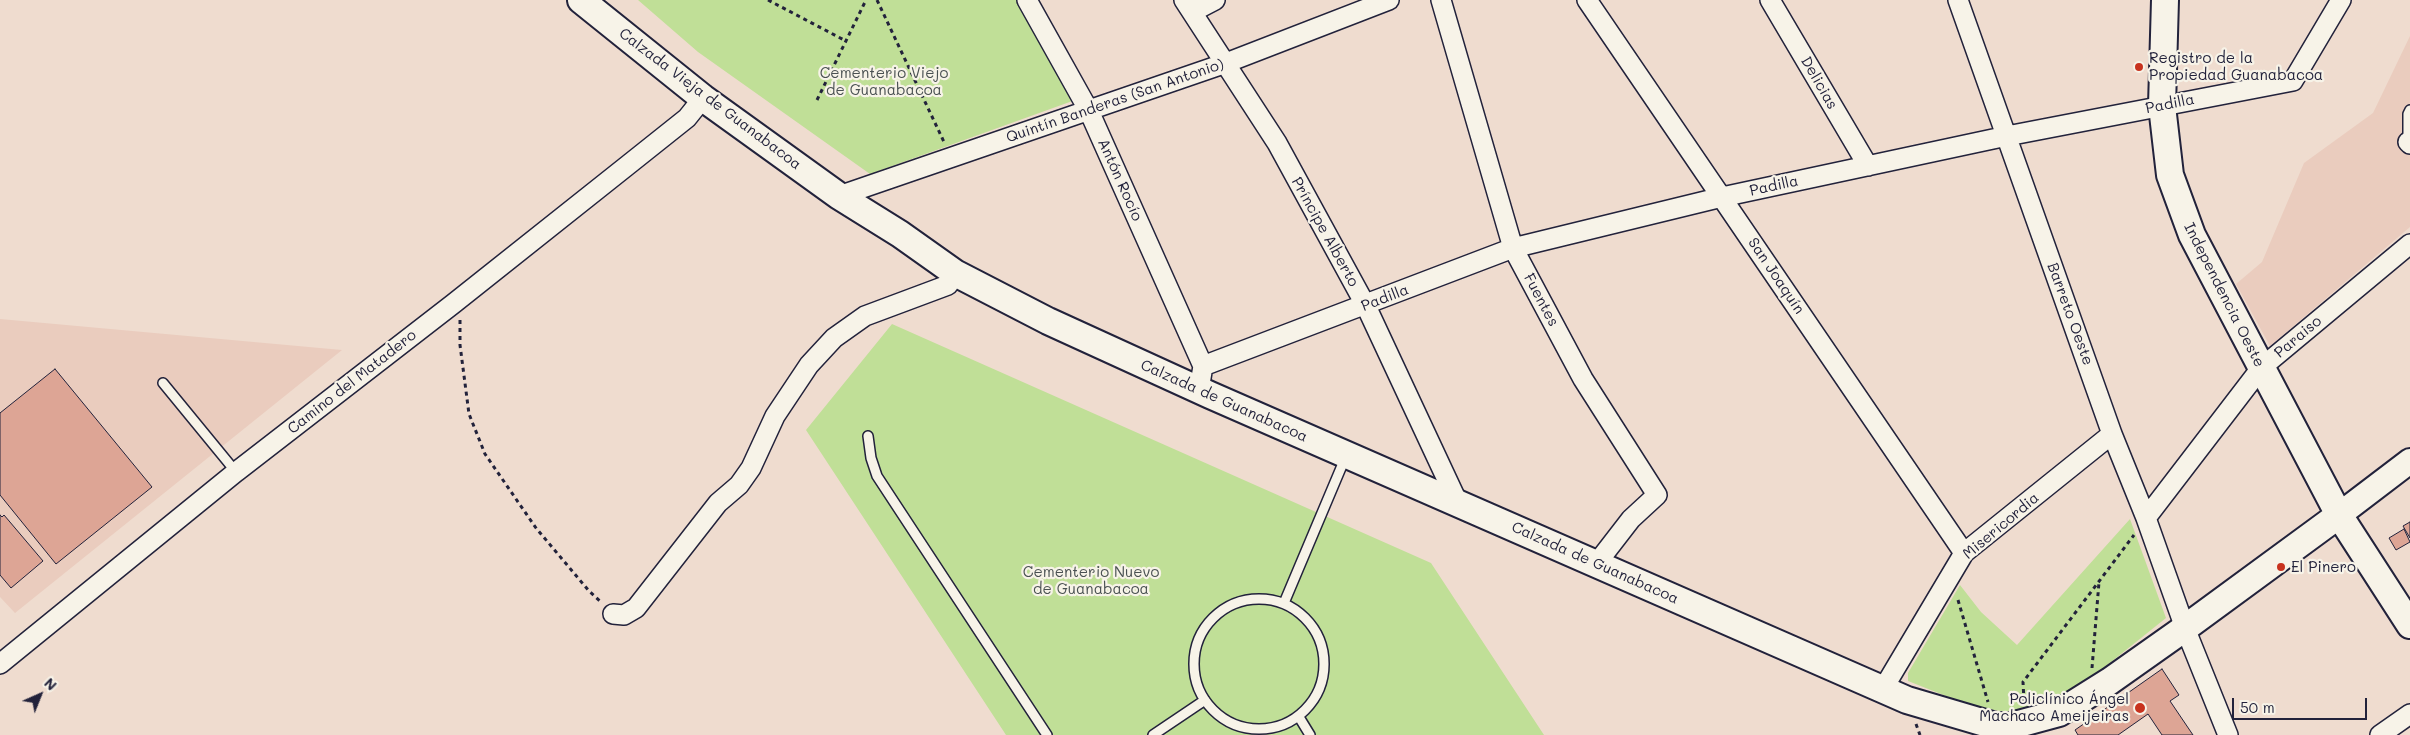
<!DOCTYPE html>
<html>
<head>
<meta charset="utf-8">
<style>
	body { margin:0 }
	#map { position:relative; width:2410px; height:735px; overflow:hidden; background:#efdccf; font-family:Mali,sans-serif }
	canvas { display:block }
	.north { position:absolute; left:15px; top:670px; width:50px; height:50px; -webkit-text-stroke:4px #f7f3e8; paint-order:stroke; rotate:44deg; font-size:14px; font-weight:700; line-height:20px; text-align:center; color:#22223b }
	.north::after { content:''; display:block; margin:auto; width:18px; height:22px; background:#22223b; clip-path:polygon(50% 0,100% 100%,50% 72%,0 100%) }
	.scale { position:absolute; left:2232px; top:698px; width:135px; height:22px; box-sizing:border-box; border:2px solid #22223b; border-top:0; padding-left:6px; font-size:15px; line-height:18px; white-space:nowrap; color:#22223b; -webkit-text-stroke:4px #f7f3e8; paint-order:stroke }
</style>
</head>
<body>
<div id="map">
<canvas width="2410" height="735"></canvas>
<div class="north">N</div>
<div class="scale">50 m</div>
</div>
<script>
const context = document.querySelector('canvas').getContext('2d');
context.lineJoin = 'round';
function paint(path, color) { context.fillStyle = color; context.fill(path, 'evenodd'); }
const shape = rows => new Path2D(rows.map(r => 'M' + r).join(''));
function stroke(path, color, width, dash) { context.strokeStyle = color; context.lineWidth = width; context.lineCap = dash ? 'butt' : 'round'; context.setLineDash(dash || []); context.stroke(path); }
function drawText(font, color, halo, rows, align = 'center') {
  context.font = font + ' Mali,sans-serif'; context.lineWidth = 4.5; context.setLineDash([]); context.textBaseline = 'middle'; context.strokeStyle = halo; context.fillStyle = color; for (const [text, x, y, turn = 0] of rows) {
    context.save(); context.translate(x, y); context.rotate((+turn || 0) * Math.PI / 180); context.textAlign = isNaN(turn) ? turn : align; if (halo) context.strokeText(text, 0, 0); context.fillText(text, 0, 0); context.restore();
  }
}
const built = shape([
	[2410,36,2410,227,2270,346,2236,284,2262,262,2304,163,2373,113],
	[0,319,342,350,15,613,0,597]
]);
const green = shape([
	[638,0,1022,0,1078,99,870,174,698,52],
	[892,324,1431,563,1544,735,1006,735,806,430],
	[2130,519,2166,618,2091,678,2060,700,2007,712,1974,707,1908,681,1908,673,1960,585,1981,612,2017,645]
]);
const building = shape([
	[55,369,152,487,56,564,0,495,0,413,55,369],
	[0,515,2,517,4,515,43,561,11,588,0,575,0,515],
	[2410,522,2410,538,2403,526,2410,522],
	[2404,529,2410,542,2396,550,2389,538,2404,529],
	[2162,669,2179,695,2170,701,2193,735,2162,735,2148,714,2118,735,2078,735,2075,730,2162,669]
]);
const path = shape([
	[768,0,846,41],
	[877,0,944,142],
	[817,100,866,0],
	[460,320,460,345,469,414,485,454,536,528,589,591,601,602],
	[1958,600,1988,702],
	[2092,668,2099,582],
	[2024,701,2023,682,2134,535],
	[1916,724,1920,735]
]);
const service = shape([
	[2408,142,2408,114,2410,110],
	[163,383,236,472],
	[868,436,871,458,877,476,1047,735],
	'1194 664a65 65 0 1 1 130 0a65 65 0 1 1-130 0Z',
	[1284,603,1346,456],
	[1299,717,1310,735],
	[1153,735,1205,700]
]);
const minor = shape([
	[1027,0,1089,111,1203,366],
	[1184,0,1277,143,1366,306,1458,503],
	[1441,0,1513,248,1583,379,1657,495,1631,519,1597,563],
	[1587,0,1964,553],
	[1770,0,1868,166],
	[1958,0,2112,434,2146,518,2185,628,2228,735],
	[1192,12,1215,0],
	[2408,142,2410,144],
	[839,196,1226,63,1389,0],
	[1199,390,1203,366,1513,248,1722,197,2007,136,2293,81,2341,0],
	[2146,518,2261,368,2410,244],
	[613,614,624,615,636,608,718,503,739,485,751,468,775,416,809,365,834,338,865,316,948,285,955,273],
	[0,664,236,472,453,304,628,165,687,118,703,98],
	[1883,689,1964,553,2112,434],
	[2380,735,2410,714]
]);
const tertiary = shape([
	[2339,515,2410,461]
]);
const secondary = shape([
	[581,0,703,98,839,196,900,234,955,273,1048,321,1210,395,1907,700,1995,726,2011,726,2059,713,2110,681,2185,628,2339,515],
	[2165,0,2162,106,2170,175,2192,235,2339,515,2410,625]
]);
const markers = [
	[2139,67,5,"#c8321e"],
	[2281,567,5,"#c8321e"],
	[2140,708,6,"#c8321e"]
];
const poiNames = [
	["Registro de la",2149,58],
	["Propiedad Guanabacoa",2149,75],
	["El Pinero",2291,567],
	["Policlínico Ángel",2129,699,"right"],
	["Machaco Ameijeiras",2129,716,"right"]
];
const parkNames = [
	["Cementerio Viejo",884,73],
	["de Guanabacoa",884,90],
	["Cementerio Nuevo",1091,572],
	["de Guanabacoa",1091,589]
];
const streetNames = [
	["Delicias",1819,83,60],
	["Calzada Vieja de Guanabacoa",710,99,37],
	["Quintín Banderas (San Antonio)",1115,101,-19],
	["Padilla",2170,104,-11],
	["Antón Rocío",1120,180,66],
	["Padilla",1774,186,-12],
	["Príncipe Alberto",1325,232,61],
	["San Joaquín",1776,276,56],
	["Independencia Oeste",2224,295,63],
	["Padilla",1385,298,-21],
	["Fuentes",1541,300,62],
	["Barreto Oeste",2070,314,70],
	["Paraiso",2298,337,-40],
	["Camino del Matadero",352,382,-38],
	["Calzada de Guanabacoa",1224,401,24],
	["Misericordia",2001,526,-40],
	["Calzada de Guanabacoa",1595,563,24]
];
paint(built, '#eaccbe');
paint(green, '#c0df97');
paint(building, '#dda595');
stroke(building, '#22223b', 1);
stroke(service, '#22223b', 12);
stroke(minor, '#22223b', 22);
stroke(tertiary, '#22223b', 28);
stroke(secondary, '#22223b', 30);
stroke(path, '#22223b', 3, [4, 4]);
stroke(service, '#f7f3e8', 9);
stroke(minor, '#f7f3e8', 19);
stroke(tertiary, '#f7f3e8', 24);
stroke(secondary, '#f7f3e8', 26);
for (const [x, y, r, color] of markers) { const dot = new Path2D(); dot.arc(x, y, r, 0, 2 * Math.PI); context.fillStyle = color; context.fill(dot); stroke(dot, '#f7f3e8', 2); }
drawText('15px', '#22223b', '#f7f3e8', poiNames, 'left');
drawText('15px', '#4a5152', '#f7f3e8', parkNames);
drawText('15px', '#22223b', '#f7f3e8', streetNames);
</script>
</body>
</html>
